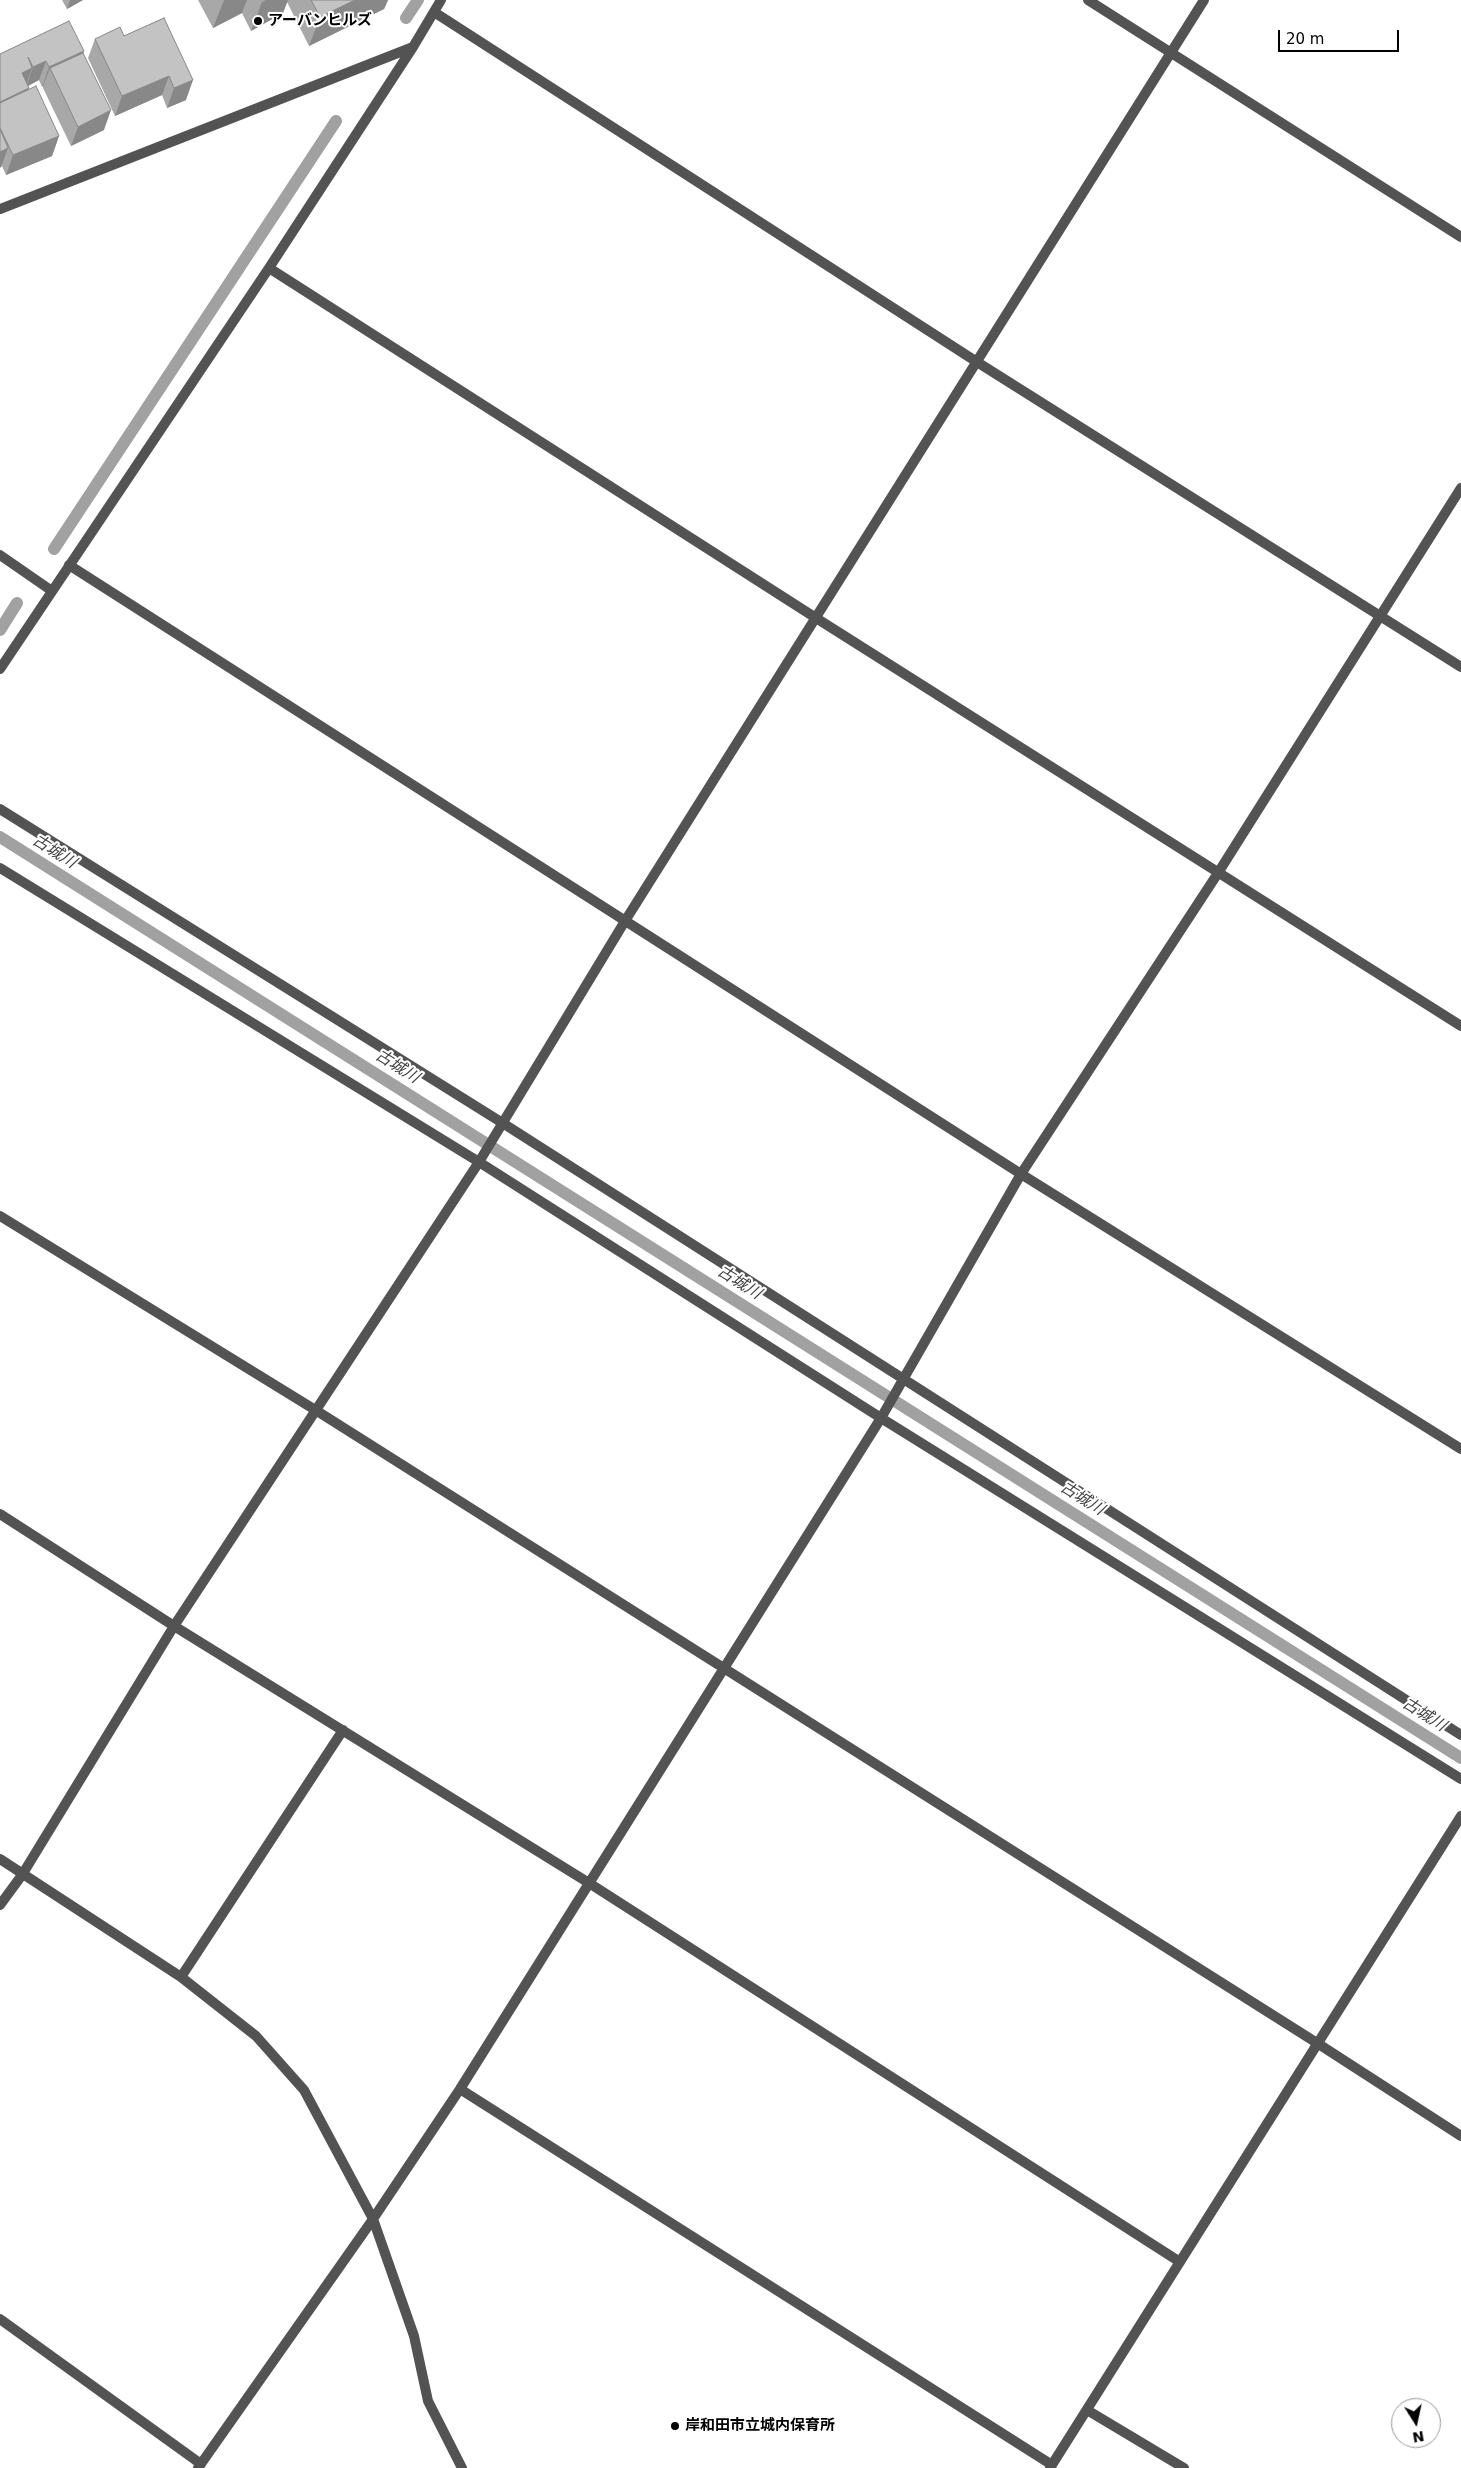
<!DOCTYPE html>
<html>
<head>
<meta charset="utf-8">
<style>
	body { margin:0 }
	#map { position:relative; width:1461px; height:2468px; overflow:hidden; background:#fff; font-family:"DejaVu Sans",sans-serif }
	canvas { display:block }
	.north { position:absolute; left:1391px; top:2398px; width:50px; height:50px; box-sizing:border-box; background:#fff; border:1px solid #999; border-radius:50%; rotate:170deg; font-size:14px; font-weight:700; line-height:20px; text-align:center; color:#000 }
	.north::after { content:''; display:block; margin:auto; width:18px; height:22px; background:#000; clip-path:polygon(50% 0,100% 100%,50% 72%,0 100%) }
	.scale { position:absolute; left:1278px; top:30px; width:121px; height:22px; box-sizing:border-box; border:2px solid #000; border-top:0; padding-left:6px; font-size:15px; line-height:18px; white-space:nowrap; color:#000; -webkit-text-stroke:4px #fff; paint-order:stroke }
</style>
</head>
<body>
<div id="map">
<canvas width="1461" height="2468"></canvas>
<div class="north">N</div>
<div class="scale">20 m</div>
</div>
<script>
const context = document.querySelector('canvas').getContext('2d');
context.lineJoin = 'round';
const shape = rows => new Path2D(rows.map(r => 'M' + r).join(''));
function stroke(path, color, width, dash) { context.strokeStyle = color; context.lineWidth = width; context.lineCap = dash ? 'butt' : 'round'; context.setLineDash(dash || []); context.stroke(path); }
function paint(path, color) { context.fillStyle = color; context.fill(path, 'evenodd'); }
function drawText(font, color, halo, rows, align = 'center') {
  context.font = font + ' "DejaVu Sans","Noto Sans JP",sans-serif'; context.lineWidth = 4; context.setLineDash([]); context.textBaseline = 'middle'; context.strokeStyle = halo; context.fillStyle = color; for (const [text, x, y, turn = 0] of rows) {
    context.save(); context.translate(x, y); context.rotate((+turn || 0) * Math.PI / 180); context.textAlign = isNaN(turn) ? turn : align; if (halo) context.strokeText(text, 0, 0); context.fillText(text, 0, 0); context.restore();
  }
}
const stream = shape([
	[406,18,418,0],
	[54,549,336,121],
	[0,630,17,603],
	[0,837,1461,1758]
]);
const street = shape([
	[1088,0,1461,237],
	[434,12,977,362,1461,667],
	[0,209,413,47],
	[269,268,816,618,1461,1026],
	[0,555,52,591],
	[69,565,1021,1174,1461,1449],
	[0,669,269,268,413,47,441,0],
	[0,809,501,1122,1461,1735],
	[0,868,479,1162,881,1418,1461,1779],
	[0,1216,317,1411,1317,2043,1461,2136],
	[0,1514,174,1626,589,1883,1180,2262],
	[0,1859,181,1977,256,2036,304,2090,373,2219,414,2336,428,2401,462,2468],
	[0,1905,22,1875,174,1626,479,1162,625,921,1204,0],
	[181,1977,343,1730],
	[460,2089,1052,2465],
	[0,2319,201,2464],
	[1087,2410,1184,2468],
	[198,2468,373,2219,460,2089,881,1418,1021,1174,1218,873,1461,488],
	[1050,2468,1461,1816]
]);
const wall = shape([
	[62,0,83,0,67,9],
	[198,0,388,0,384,9,309,46,287,2,283,13,251,31,242,13,213,28],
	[164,18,186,100,167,108,162,95,115,116,88,58,95,39,124,36],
	[84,51,83,53,104,130,71,146,43,88,43,86,42,87,39,80,28,86,28,90,59,136,52,156,6,175,2,166,1,167,0,54]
]);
const shadedWall = shape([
	[70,0,83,0,67,9],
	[224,0,247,0,242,13,213,28],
	[266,0,288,0,283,13,251,31,262,2],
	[355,0,388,0,384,9,309,46,320,17],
	[84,51,77,70,50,68,43,86,42,87,49,67],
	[46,61,39,80,26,87,33,67],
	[32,68,25,88,22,73],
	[169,76,162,95,115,116,122,96],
	[193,80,186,100,167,108,174,88],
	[29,88,22,108,0,118,0,102],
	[111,110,104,130,71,146,78,127],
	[59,136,52,156,6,175,13,155],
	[8,148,1,167,0,168,0,152]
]);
const building = shape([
	[311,0,355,0,320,17,311,0],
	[164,18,193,80,174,88,169,76,122,96,95,39,120,27,124,36,164,18],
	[69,21,84,51,49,67,46,61,33,67,28,57,32,68,22,73,29,88,0,102,0,54,69,21],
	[83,53,111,110,78,127,50,68,83,53],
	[36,86,59,136,13,155,0,128,0,103,36,86],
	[0,129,8,148,0,152,0,129]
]);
const markers = [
	[258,21,5,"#000"],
	[675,2426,5,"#000"]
];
const poiNames = [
	["アーバンヒルズ",268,21],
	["岸和田市立城内保育所",685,2426]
];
const waterNames = [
	["古城川",54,852,32],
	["古城川",397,1067,32],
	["古城川",739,1283,32],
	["古城川",1082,1499,32],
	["古城川",1424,1715,32]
];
stroke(stream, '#a1a1a1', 12);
stroke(street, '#535353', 10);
paint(wall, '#a8a8a8');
paint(shadedWall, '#888');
paint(building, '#c3c3c3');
stroke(building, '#888', 1);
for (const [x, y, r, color] of markers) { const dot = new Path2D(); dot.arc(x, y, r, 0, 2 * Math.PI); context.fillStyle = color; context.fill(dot); stroke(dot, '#fff', 2); }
drawText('bold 15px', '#000', '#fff', poiNames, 'left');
drawText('italic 16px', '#424242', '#fff', waterNames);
</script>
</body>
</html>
